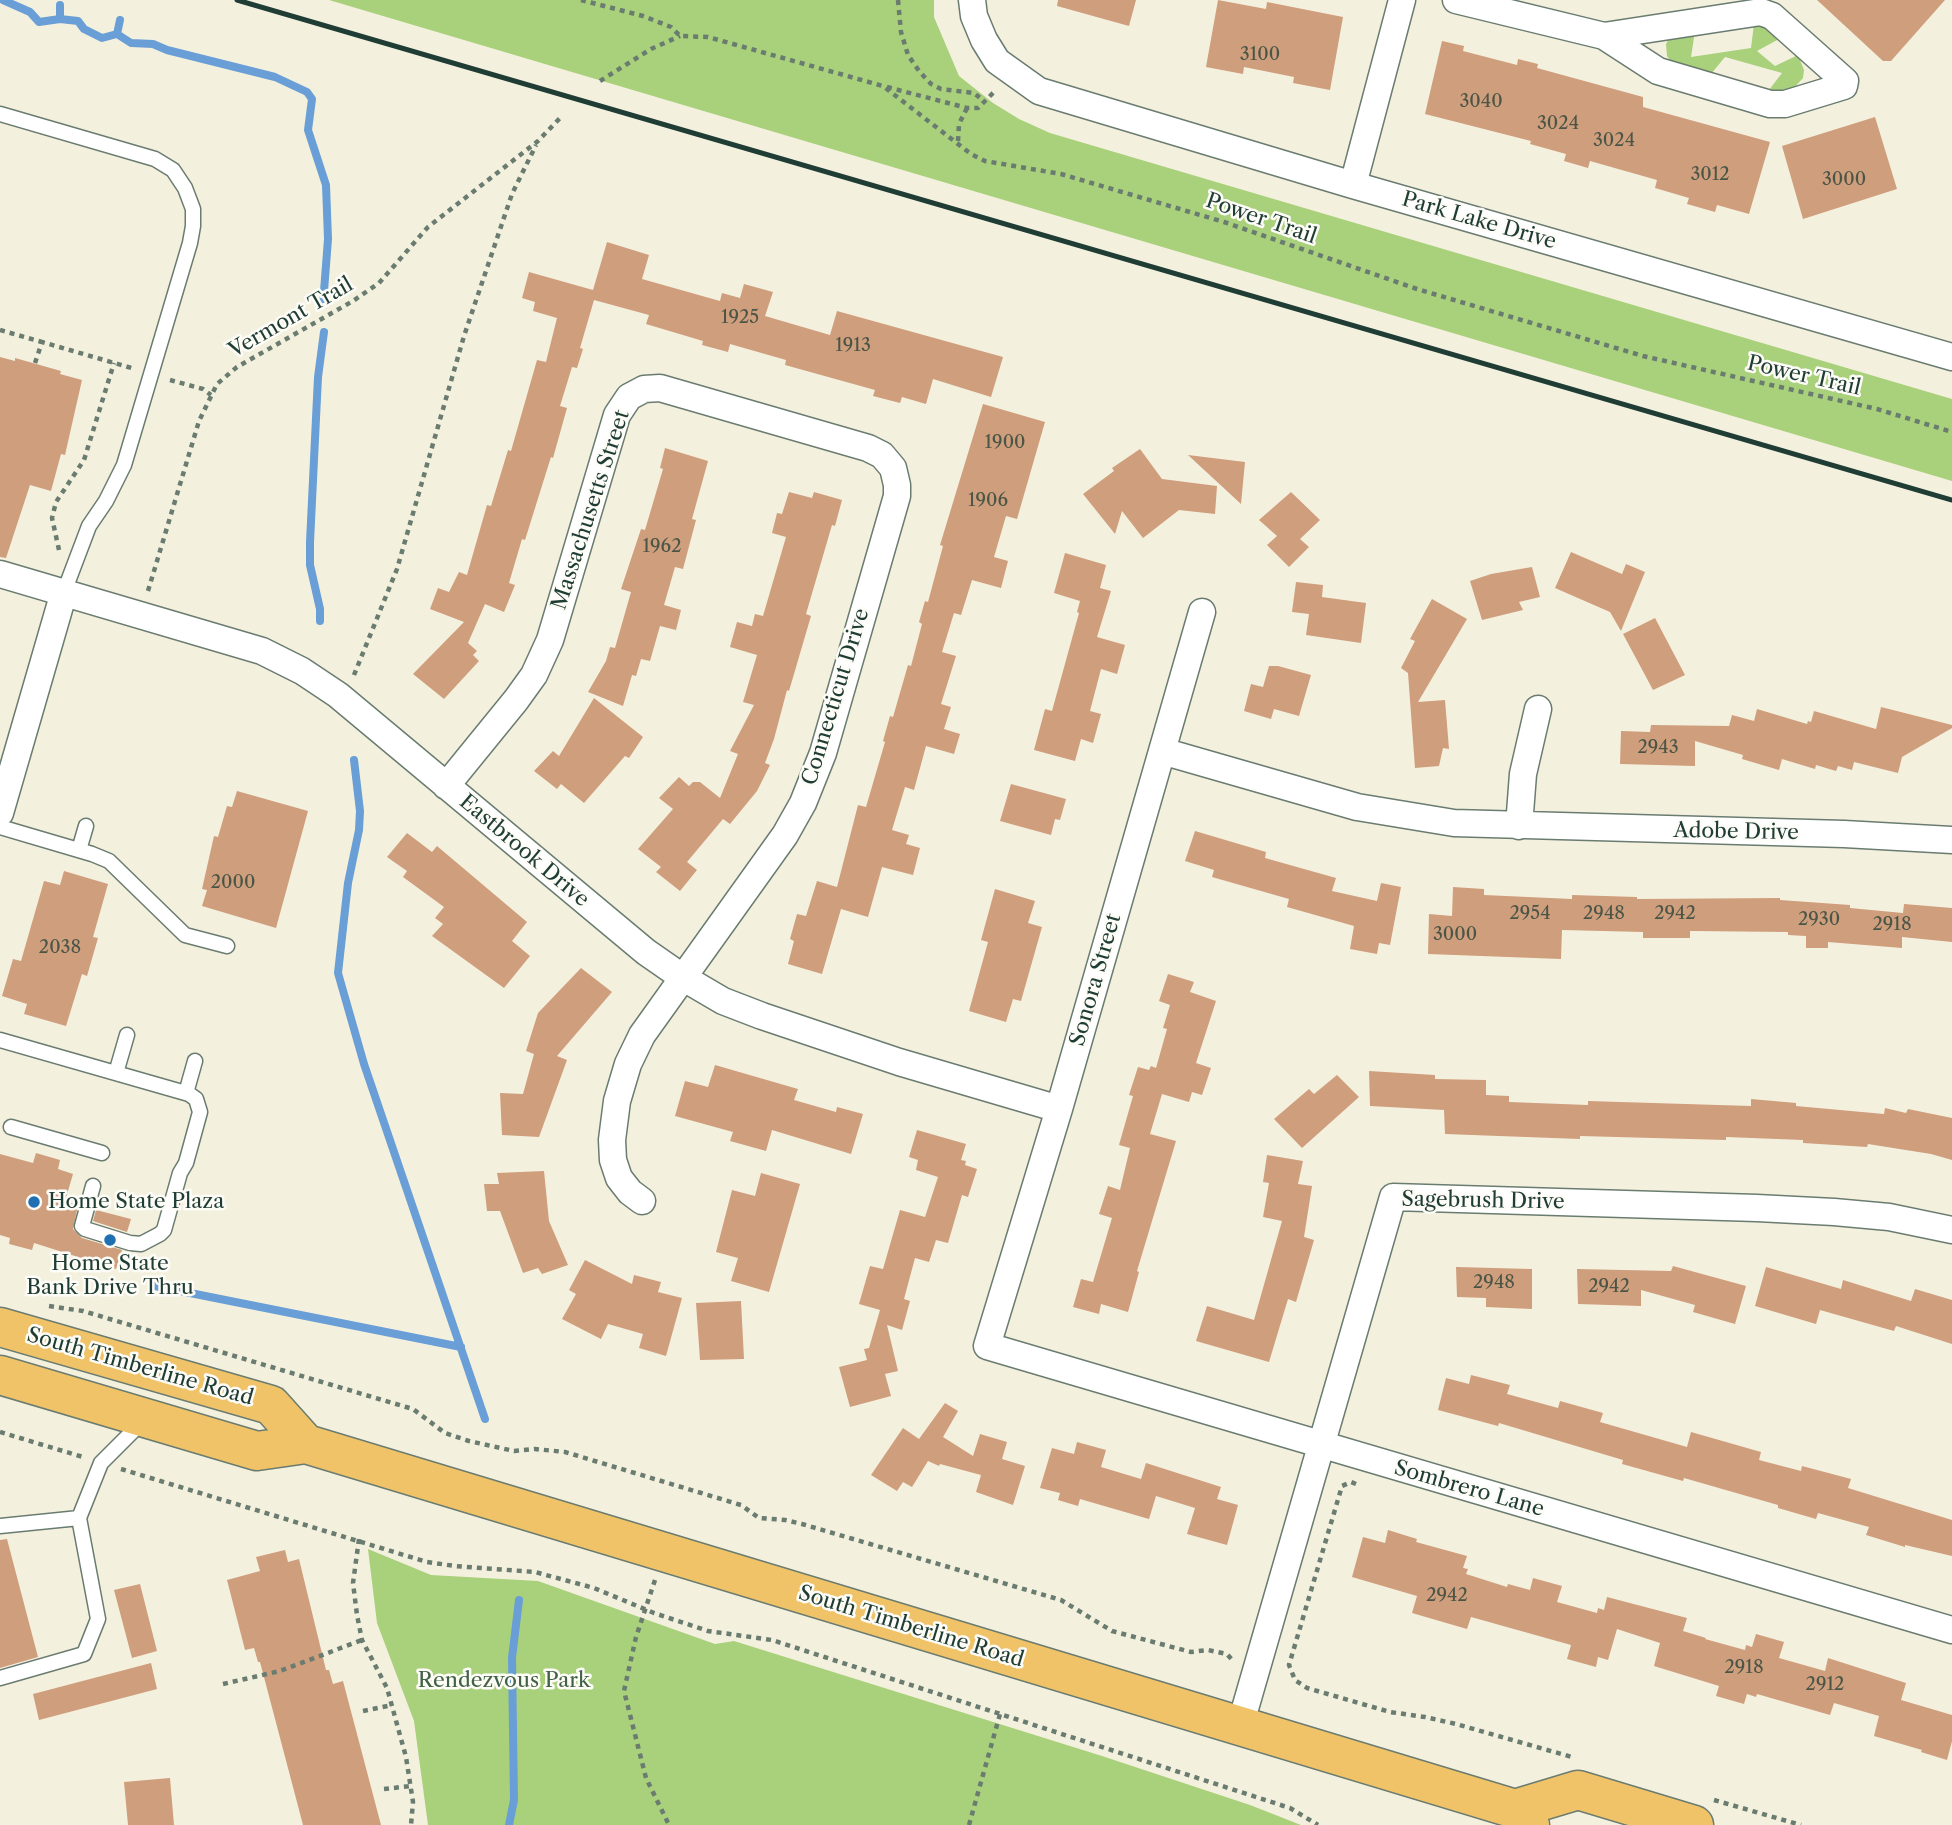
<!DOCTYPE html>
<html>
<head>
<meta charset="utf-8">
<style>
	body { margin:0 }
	canvas { display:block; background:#f4f0de }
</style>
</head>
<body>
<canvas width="1952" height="1825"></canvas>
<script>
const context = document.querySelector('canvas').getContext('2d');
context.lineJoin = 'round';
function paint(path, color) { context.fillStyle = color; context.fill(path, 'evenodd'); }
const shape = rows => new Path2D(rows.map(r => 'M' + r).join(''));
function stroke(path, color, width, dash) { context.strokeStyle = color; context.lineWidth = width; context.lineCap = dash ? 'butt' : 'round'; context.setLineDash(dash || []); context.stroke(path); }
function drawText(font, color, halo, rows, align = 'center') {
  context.font = font + ' "Libre Caslon Text",serif'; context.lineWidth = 5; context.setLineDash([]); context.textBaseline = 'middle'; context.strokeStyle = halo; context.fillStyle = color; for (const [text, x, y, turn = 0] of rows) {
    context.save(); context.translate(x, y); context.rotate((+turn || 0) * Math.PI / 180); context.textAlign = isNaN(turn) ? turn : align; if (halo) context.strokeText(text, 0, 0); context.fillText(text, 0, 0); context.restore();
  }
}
const green = shape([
	[329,0,934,0,934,17,959,76,993,103,1019,119,1050,133,1952,399,1952,481],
	[1754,24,1767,28,1779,39,1757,51,1775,66,1798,55,1804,70,1803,78,1793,89,1780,93,1769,90,1782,73,1725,57,1711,74,1671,62,1667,56,1666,44,1669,38,1695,31,1691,57,1751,48],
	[368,1549,431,1575,538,1581,715,1644,734,1641,1102,1756,1250,1805,1301,1825,428,1825,414,1721,377,1623]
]);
const stream = shape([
	[3,0,30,12,39,22,60,19,78,21,84,29,102,38,117,34,131,43,153,44,167,50,275,77,307,92,312,99,308,130,326,185,328,239,323,304],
	[60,19,60,5],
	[117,34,120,20],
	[320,621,320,609,310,565,310,542,318,377,324,332],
	[354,760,360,811,359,830,348,883,338,973,364,1064,485,1419],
	[155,1286,461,1347],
	[509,1825,514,1800,512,1658,519,1600]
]);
const building = shape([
	[1058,0,1136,0,1129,26,1057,6],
	[1218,0,1266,9,1267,2,1343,17,1330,90,1293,83,1294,77,1244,67,1243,74,1206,67],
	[1817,0,1945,0,1891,61,1883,61],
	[1442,41,1464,46,1463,51,1517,65,1518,59,1538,64,1537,68,1643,97,1643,107,1770,142,1749,214,1717,205,1715,212,1687,204,1689,198,1655,188,1657,180,1590,161,1588,168,1564,161,1566,154,1530,144,1531,141,1425,114],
	[1875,117,1897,189,1803,219,1782,146],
	[607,242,649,255,642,279,720,301,722,293,740,298,744,284,773,292,765,316,830,335,837,311,1003,357,991,397,933,379,926,404,902,397,900,403,873,396,875,390,785,365,786,360,730,344,728,352,702,345,703,341,646,324,649,315,594,300,580,348,583,349,577,368,572,367,560,406,567,408,553,458,551,457,525,540,522,539,509,583,515,585,504,612,485,604,468,643,477,651,473,655,479,661,444,699,413,674,464,622,430,609,438,588,449,592,459,572,467,575,487,505,491,506,508,450,511,451,537,360,546,362,557,318,533,311,535,302,522,298,529,272,593,290],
	[0,357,15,361,15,358,61,371,60,374,82,380,65,455,61,454,51,491,30,485,6,558,0,557],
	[983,404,1045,422,1017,519,1006,516,994,557,1008,561,1001,588,972,580,961,615,954,613,942,652,956,656,941,704,951,707,944,729,960,734,954,754,926,746,914,790,905,787,892,830,909,835,906,844,920,848,913,875,882,867,868,917,841,909,822,974,788,964,794,941,790,939,797,914,806,916,817,881,837,887,858,805,866,807,885,742,883,741,890,716,893,717,908,665,911,666,922,624,919,622,925,601,928,602,943,546,940,545],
	[665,448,708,461,692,519,696,520,683,569,675,567,664,605,681,610,676,630,660,626,650,661,641,659,636,676,632,675,623,706,588,692,606,661,610,647,615,648,631,592,621,589,641,529,645,530,663,469,660,468],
	[1140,449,1162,479,1217,486,1215,514,1179,510,1143,538,1122,511,1115,534,1083,494,1114,471,1112,468],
	[1188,455,1245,462,1241,504],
	[789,492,812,498,814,492,842,500,835,526,832,525,806,614,811,616,789,691,787,690,774,739,765,763,770,765,757,791,730,824,723,819,687,862,697,870,680,891,656,872,661,867,638,849,673,809,659,798,679,777,689,786,693,782,700,782,720,798,738,754,730,751,754,705,743,702,757,655,730,647,737,622,752,626,755,614,763,616,786,537,772,533,777,513,782,514],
	[1291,492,1320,520,1300,539,1309,547,1289,567,1267,545,1277,536,1259,520],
	[1571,552,1622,574,1626,564,1645,572,1621,631,1610,612,1555,588],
	[1065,553,1106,565,1100,588,1111,591,1097,637,1125,645,1117,674,1101,669,1090,711,1101,714,1093,743,1081,739,1075,761,1034,750,1045,709,1052,711,1079,613,1077,612,1080,601,1054,593],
	[1532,567,1540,597,1519,602,1523,610,1482,620,1470,581,1491,574],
	[1296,582,1323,585,1322,597,1366,603,1361,643,1306,635,1309,614,1292,612],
	[1432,599,1467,619,1418,702,1445,700,1449,749,1443,748,1439,766,1415,768,1408,673,1401,668,1415,641,1410,639],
	[1655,618,1685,675,1653,690,1623,634],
	[1269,666,1278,666,1311,675,1299,716,1274,709,1271,719,1244,711,1251,684,1263,687],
	[594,698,643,737,629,758,625,756,584,803,561,784,557,789,534,771,553,751,559,756],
	[1881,707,1952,725,1952,728,1902,757,1898,773,1854,762,1852,770,1838,766,1836,771,1816,765,1815,769,1782,759,1779,770,1742,759,1743,755,1695,741,1695,766,1620,764,1621,731,1650,732,1651,725,1729,726,1732,715,1754,721,1757,709,1807,724,1808,721,1811,722,1814,711,1876,729],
	[1011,784,1066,799,1060,820,1055,819,1051,835,1000,821],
	[237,791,308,811,276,928,202,906,207,890,202,889,214,836,218,837,227,806,232,807],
	[1195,831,1266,852,1265,858,1336,878,1332,891,1377,901,1381,883,1401,887,1390,945,1379,943,1377,954,1350,949,1354,926,1287,907,1289,899,1212,877,1214,870,1185,861],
	[407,833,432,852,437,846,527,922,512,941,530,956,504,988,432,936,443,924,435,918,444,907,403,877,407,871,387,857],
	[64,871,108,884,93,937,98,938,87,976,82,974,66,1026,24,1014,27,1004,2,996,13,959,21,961,44,881,60,885],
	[1453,887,1484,889,1484,895,1572,899,1572,895,1637,897,1637,899,1780,898,1780,900,1850,905,1850,908,1903,913,1904,904,1952,908,1952,942,1902,937,1902,948,1828,942,1828,948,1806,948,1806,936,1788,935,1788,932,1690,931,1690,938,1643,938,1643,932,1562,930,1561,959,1428,954,1429,914,1452,916],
	[995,889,1035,901,1028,923,1042,927,1021,1001,1013,999,1006,1022,969,1011,988,942,981,940],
	[581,968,612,992,557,1056,567,1060,539,1137,502,1135,500,1093,523,1094,534,1054,526,1051,538,1013],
	[1168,974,1194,982,1190,992,1216,1001,1196,1063,1211,1068,1202,1095,1192,1092,1189,1102,1162,1094,1150,1134,1176,1141,1137,1271,1139,1272,1128,1312,1101,1304,1099,1314,1073,1307,1081,1279,1093,1282,1112,1218,1099,1214,1108,1186,1120,1190,1130,1148,1119,1145,1133,1096,1129,1095,1138,1067,1149,1070,1151,1066,1156,1068,1167,1029,1163,1028,1170,1005,1159,1001],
	[715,1065,798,1089,794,1100,836,1112,837,1107,863,1114,851,1154,772,1130,766,1151,730,1141,733,1132,675,1116,685,1081,708,1087],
	[1369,1071,1435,1075,1435,1079,1486,1080,1486,1095,1509,1096,1509,1102,1588,1105,1588,1101,1751,1106,1751,1099,1796,1103,1796,1106,1884,1114,1885,1108,1906,1113,1908,1109,1952,1118,1952,1160,1931,1154,1868,1144,1867,1147,1803,1143,1803,1140,1726,1137,1726,1140,1580,1136,1580,1139,1445,1134,1444,1110,1370,1106],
	[1337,1075,1359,1097,1302,1148,1274,1119,1309,1089,1314,1094],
	[917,1130,966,1144,961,1160,966,1161,965,1165,977,1169,968,1197,962,1195,948,1243,936,1240,929,1262,915,1258,904,1299,910,1301,902,1330,887,1325,898,1371,885,1374,891,1396,850,1407,839,1367,867,1360,864,1349,869,1348,880,1310,859,1304,870,1266,883,1269,900,1210,925,1217,938,1177,916,1170,918,1160,909,1157],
	[36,1153,60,1160,58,1169,73,1174,65,1201,78,1205,73,1229,82,1238,122,1250,116,1269,34,1243,32,1250,9,1244,10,1238,0,1235,0,1154,33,1163],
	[1267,1155,1303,1161,1298,1184,1312,1186,1304,1237,1314,1240,1296,1302,1288,1299,1269,1362,1196,1341,1207,1306,1254,1320,1282,1221,1263,1217,1269,1183,1263,1182],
	[544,1171,549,1221,568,1265,542,1274,538,1268,523,1273,500,1211,487,1211,484,1184,499,1184,497,1173],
	[761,1173,800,1184,769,1292,731,1281,738,1258,716,1252,732,1190,755,1196],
	[96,1210,131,1219,127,1232,93,1221],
	[585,1260,632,1284,634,1275,661,1282,658,1292,682,1298,666,1356,639,1348,643,1334,608,1324,601,1339,562,1319,576,1294,569,1290],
	[1673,1266,1746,1286,1735,1324,1693,1312,1695,1305,1641,1290,1641,1306,1578,1304,1577,1269,1671,1271],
	[1456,1267,1532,1269,1532,1309,1486,1307,1486,1298,1457,1297],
	[1766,1267,1841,1289,1843,1280,1911,1301,1915,1289,1952,1300,1952,1344,1896,1326,1894,1331,1820,1310,1816,1324,1755,1306],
	[741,1301,744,1359,700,1360,696,1303],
	[1471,1375,1510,1385,1507,1394,1558,1408,1560,1401,1603,1413,1600,1422,1687,1447,1691,1432,1761,1452,1759,1460,1801,1471,1802,1466,1851,1479,1848,1488,1952,1520,1952,1556,1905,1545,1905,1547,1866,1535,1869,1527,1818,1513,1816,1519,1778,1508,1778,1505,1684,1478,1683,1481,1622,1464,1623,1460,1499,1423,1498,1426,1438,1410,1446,1378,1469,1384],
	[945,1403,958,1411,943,1437,973,1456,980,1434,1007,1442,1002,1459,1025,1466,1013,1505,976,1492,981,1475,940,1464,939,1466,928,1461,912,1487,903,1482,897,1491,871,1475,903,1428,919,1439],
	[1077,1442,1106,1450,1101,1467,1141,1479,1146,1463,1221,1487,1217,1499,1238,1505,1227,1545,1187,1534,1195,1508,1156,1496,1149,1519,1080,1499,1078,1506,1058,1500,1060,1493,1040,1488,1052,1448,1074,1454],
	[1388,1530,1417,1539,1416,1542,1467,1556,1463,1568,1468,1569,1466,1574,1507,1587,1508,1584,1530,1590,1533,1578,1562,1586,1557,1602,1597,1613,1598,1608,1604,1610,1607,1597,1687,1618,1683,1631,1706,1638,1705,1639,1745,1650,1746,1645,1752,1647,1756,1634,1784,1642,1779,1658,1825,1671,1828,1658,1906,1683,1901,1700,1952,1715,1952,1741,1947,1760,1921,1752,1922,1750,1874,1736,1879,1716,1834,1703,1830,1715,1757,1694,1756,1697,1747,1694,1744,1704,1716,1696,1719,1686,1654,1666,1660,1643,1617,1629,1608,1660,1598,1657,1596,1667,1567,1659,1571,1645,1471,1617,1467,1629,1412,1613,1417,1596,1352,1577,1363,1537,1385,1543],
	[7,1539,38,1657,0,1668,0,1540],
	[285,1550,288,1562,299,1559,326,1670,329,1670,333,1684,343,1681,381,1825,303,1825,260,1662,258,1662,254,1648,245,1650,227,1580,260,1571,256,1557],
	[140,1584,157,1651,132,1658,114,1590],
	[151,1663,157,1689,39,1720,33,1694],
	[170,1778,174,1825,128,1825,124,1782]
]);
const path = shape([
	[581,0,643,16,671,27,680,36,708,37,883,86,971,154,985,161,1061,174,1224,222,1417,289,1643,356,1877,409,1952,432],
	[898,0,901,32,908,55,919,71,931,84,941,89,974,93,985,102],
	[600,81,651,49,680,36],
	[887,87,967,108,978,108,995,91],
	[958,141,959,124,967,108],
	[0,330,42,342],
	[35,363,42,342,135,369],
	[170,380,203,389,211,395],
	[59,550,52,518,56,502,84,460,114,363],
	[148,591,199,421,217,384,237,367,353,301,379,283,428,227,538,141,561,117],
	[354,675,397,569,464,336,512,194,536,145],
	[49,1306,83,1311,406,1407,413,1409,445,1433,469,1441,514,1451,535,1449,565,1452,741,1505,759,1518,785,1520,802,1524,1061,1600,1112,1631,1191,1652,1208,1650,1227,1654,1234,1662],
	[0,1432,83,1457],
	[121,1469,427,1562,455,1566,535,1572,594,1588,654,1613,708,1631,772,1640,1290,1808,1318,1825],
	[1356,1484,1351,1482,1342,1486,1289,1665,1295,1680,1307,1688,1390,1712,1425,1717,1456,1724,1572,1757],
	[359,1539,353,1583,357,1615,362,1640,387,1688,406,1757,413,1802,411,1825],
	[655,1580,636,1637,624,1691,646,1778,669,1825],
	[223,1684,280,1671,362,1640],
	[363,1711,392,1705],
	[384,1789,411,1786],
	[1714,1800,1801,1825],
	[969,1825,1000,1714]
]);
const lane = shape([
	[0,114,155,159,173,170,185,188,193,209,193,226,190,243,124,465,106,501,89,526,64,592],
	[0,827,92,854,109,861,185,935,227,946],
	[79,850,86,826],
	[0,1040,189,1094,196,1099,200,1112,186,1163,180,1173,164,1230,160,1234,141,1244,130,1243,85,1229,82,1226,93,1186],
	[116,1073,127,1035],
	[186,1093,195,1061],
	[11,1127,102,1153],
	[0,1526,79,1518],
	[0,1678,84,1654,98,1619,79,1518,101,1463,143,1421]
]);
const street = shape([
	[972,0,974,16,984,40,997,61,1039,91,1353,185,1952,357],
	[1456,0,1604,36,1761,12,1772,16,1845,81,1844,86,1785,104,1770,104,1658,71,1604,36],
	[1353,185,1402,0],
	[0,574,262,651,302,671,338,695,646,952,682,977,723,1001,762,1016,899,1062,1059,1109],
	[1202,612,1059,1109,987,1346,1952,1630],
	[1162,751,1357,807,1454,823,1844,834,1952,840],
	[446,786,516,700,534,675,550,640,617,415,629,397,644,389,660,388,868,448,882,455,893,468,897,485,897,496,823,753,803,803,785,835,642,1035,628,1064,617,1101,612,1140,613,1160,619,1178,630,1192,642,1201],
	[0,813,64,592],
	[1519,826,1523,774,1538,709],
	[1240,1726,1393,1197,1757,1208,1834,1212,1889,1217,1952,1230]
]);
const primary = shape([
	[0,1327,271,1405,306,1444],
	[0,1375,257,1451,306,1444,1515,1809,1530,1825],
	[1515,1809,1578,1790,1694,1825]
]);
const rail = shape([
	[237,0,1952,500]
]);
const markers = [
	[34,1202,7,"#1f6fb2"],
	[110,1240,7,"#1f6fb2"]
];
const numberNames = [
	["3100",1260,55],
	["3040",1481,102],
	["3024",1558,124],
	["3024",1614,141],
	["3012",1710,175],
	["3000",1844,180],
	["1925",740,318],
	["1913",853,346],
	["1900",1005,443],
	["1906",988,501],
	["1962",662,547],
	["2943",1658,748],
	["2000",233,883],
	["2954",1530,914],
	["2948",1604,914],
	["2942",1675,914],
	["2930",1819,920],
	["2918",1892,925],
	["3000",1455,935],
	["2038",60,948],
	["2948",1494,1283],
	["2942",1609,1287],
	["2942",1447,1596],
	["2918",1744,1668],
	["2912",1825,1685]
];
const streetNames = [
	["Power Trail",1261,219,19],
	["Park Lake Drive",1479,221,16],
	["Vermont Trail",291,318,-30],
	["Power Trail",1804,376,13],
	["Massachusetts Street",591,510,-72],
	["Connecticut Drive",836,697,-73],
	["Adobe Drive",1736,832,1],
	["Eastbrook Drive",524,851,40],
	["Sonora Street",1096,980,-74],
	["Sagebrush Drive",1483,1201,1],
	["South Timberline Road",140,1367,16],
	["Sombrero Lane",1469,1489,16],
	["South Timberline Road",911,1627,17]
];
const poiNames = [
	["Home State Plaza",48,1202],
	["Home State",110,1264,"center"],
	["Bank Drive Thru",110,1288,"center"]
];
const parkNames = [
	["Rendezvous Park",504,1681]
];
paint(green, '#a9d07b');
stroke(stream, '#699fd6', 8);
paint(building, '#cf9e7d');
stroke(lane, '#6a7c70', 17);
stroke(street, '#6a7c70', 29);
stroke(primary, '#6a7c70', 41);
stroke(path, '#6a7c70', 4.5, [5, 5]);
stroke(lane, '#fff', 14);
stroke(street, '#fff', 26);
stroke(primary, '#f1c369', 38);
stroke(rail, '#1f3d34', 5);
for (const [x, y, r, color] of markers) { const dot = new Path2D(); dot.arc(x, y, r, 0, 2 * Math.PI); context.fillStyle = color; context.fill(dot); stroke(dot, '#fdfcf7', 2.5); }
drawText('18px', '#4b5546', null, numberNames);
drawText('21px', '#1f3d34', '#fdfcf7', streetNames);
drawText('21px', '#1f3d34', '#fdfcf7', poiNames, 'left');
drawText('21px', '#426246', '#fdfcf7', parkNames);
</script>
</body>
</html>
